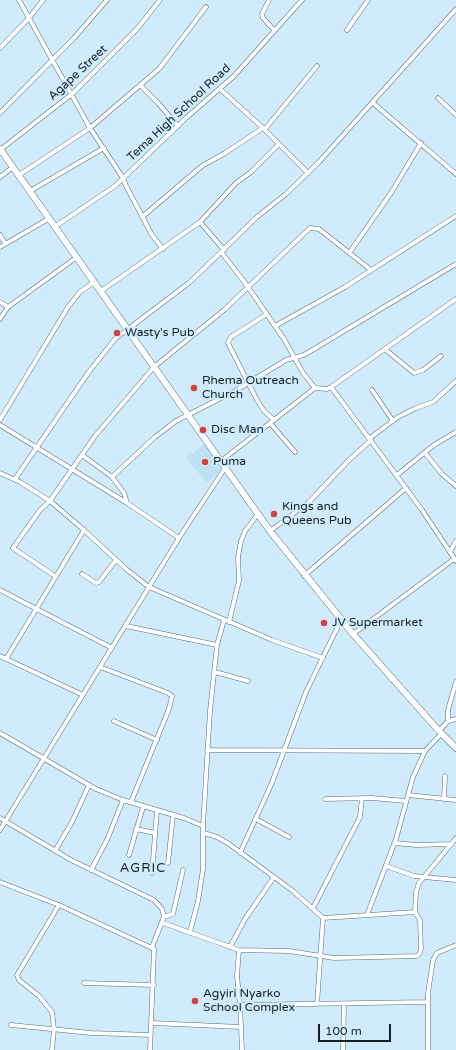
<!DOCTYPE html>
<html>
<head>
<meta charset="utf-8">
<style>
	body { margin:0 }
	#map { position:relative; width:456px; height:1050px; overflow:hidden; background:#d0ecfc; font-family:"Varela Round",sans-serif }
	canvas { display:block }
	.scale { position:absolute; left:318px; top:1024px; width:73px; height:18px; box-sizing:border-box; border:2px solid #151f24; border-top:0; padding-left:5px; font-size:12px; line-height:14px; white-space:nowrap; color:#151f24; -webkit-text-stroke:3px #d0ecfc; paint-order:stroke }
</style>
</head>
<body>
<div id="map">
<canvas width="456" height="1050"></canvas>
<div class="scale">100 m</div>
</div>
<script>
const context = document.querySelector('canvas').getContext('2d');
context.lineJoin = 'round';
function paint(path, color) { context.fillStyle = color; context.fill(path, 'evenodd'); }
const shape = rows => new Path2D(rows.map(r => 'M' + r).join(''));
function stroke(path, color, width, dash) { context.strokeStyle = color; context.lineWidth = width; context.lineCap = dash ? 'butt' : 'round'; context.setLineDash(dash || []); context.stroke(path); }
function drawText(font, color, halo, rows, align = 'center') {
  context.font = font + ' "Varela Round",sans-serif'; context.lineWidth = 4; context.setLineDash([]); context.textBaseline = 'middle'; context.strokeStyle = halo; context.fillStyle = color; for (const [text, x, y, turn = 0] of rows) {
    context.save(); context.translate(x, y); context.rotate((+turn || 0) * Math.PI / 180); context.textAlign = isNaN(turn) ? turn : align; if (halo) context.strokeText(text, 0, 0); context.fillText(text, 0, 0); context.restore();
  }
}
const built = shape([
	[205,444,220,470,207,483,186,458]
]);
const minor = shape([
	[19,0,90,128,123,178,126,186,152,235,163,249],
	[269,0,262,14,263,18,274,30],
	[347,30,368,0],
	[0,48,29,18,43,0],
	[140,85,158,103,178,126],
	[220,89,263,128,308,173],
	[438,98,456,115],
	[373,103,456,174],
	[0,113,74,38,107,0],
	[265,129,317,66],
	[0,150,72,94,137,29,160,0],
	[19,175,90,128,159,69,206,7],
	[0,177,13,167],
	[30,191,104,148],
	[142,217,202,166,225,153,263,128],
	[200,222,224,250],
	[56,226,115,186,186,118,234,76,302,0],
	[0,235,5,243],
	[0,247,50,218],
	[350,252,391,193,421,143],
	[222,253,248,287,284,339,303,373,315,388,327,389,331,387,456,299],
	[101,291,200,222,236,183,251,172,279,144],
	[0,302,8,307],
	[267,314,231,337,228,343,257,400,264,411,274,420],
	[0,319,8,307,77,257],
	[275,326,345,287,456,216],
	[386,350,414,373,423,370,441,356],
	[331,387,422,510,456,561],
	[372,390,393,421],
	[0,420,68,307,80,292,94,282],
	[270,423,295,452],
	[0,425,127,503,179,538],
	[370,438,398,417,416,408,433,402,456,381],
	[425,453,442,474,456,486],
	[82,455,112,477,155,437,176,421,235,391,286,360,304,355,456,264],
	[221,461,315,388],
	[0,473,20,482,50,501,40,510,13,548,55,576],
	[397,475,434,445,456,432],
	[112,477,124,493,127,503],
	[15,479,88,373,115,339,190,282,257,217,286,194,319,162,456,9],
	[270,531,309,502,348,461,371,440],
	[450,552,456,541],
	[82,574,96,583,99,582,116,560],
	[304,576,406,488],
	[0,590,112,648],
	[229,622,239,581,238,557,241,541,245,531,258,514],
	[126,626,217,645],
	[353,634,454,559],
	[0,656,83,695],
	[323,658,272,640,149,587,126,569,84,530,50,501,95,436,154,367,224,310,310,228,319,229,371,270],
	[6,659,84,530],
	[100,667,168,693,172,696,169,709,131,802],
	[215,672,248,681],
	[114,721,157,740],
	[448,721,448,710,456,682],
	[439,731,448,721,456,719],
	[0,733,96,789,123,800,184,818,203,826],
	[207,750,425,751],
	[408,795,456,800],
	[325,799,372,798,406,801],
	[444,799,445,776],
	[0,818,71,860,154,900,162,909,164,917,152,947],
	[256,819,289,837],
	[136,829,155,833],
	[0,830,179,538,225,468],
	[204,833,217,837,229,844,293,891,323,918,415,912,416,892,419,883,456,838],
	[395,843,416,845,452,844],
	[55,851,72,822,89,785],
	[240,853,271,785,306,692,341,620],
	[129,855,143,807],
	[168,863,173,816],
	[386,866,414,876,456,880],
	[91,870,107,840,123,800],
	[152,873,157,810],
	[0,882,59,905,154,949,150,1050],
	[313,908,360,817,362,798],
	[367,915,396,839,413,777,425,751,441,734],
	[164,917,173,914,183,870],
	[163,923,239,950,289,951,334,958,417,956,420,953,421,949,420,920,415,912],
	[190,932,198,901,203,869,203,826,210,711,217,645,224,620],
	[230,947,245,919,274,877],
	[239,950,237,976,240,1005],
	[84,983,154,985],
	[317,1004,323,918],
	[152,1023,241,1027],
	[11,1025,91,1033,151,1035],
	[52,1050,54,1029,52,1012,39,996,19,980,17,975,59,905],
	[242,1050,240,1005,427,1002],
	[343,1050,344,1004],
	[428,1050,428,993,433,960,437,953,456,945]
]);
const secondary = shape([
	[0,149,270,531,353,634,439,731,456,748]
]);
const markers = [
	[117,333,4,"#d04140"],
	[194,388,4,"#d04140"],
	[203,430,4,"#d04140"],
	[205,462,4,"#d04140"],
	[274,514,4,"#d04140"],
	[324,623,4,"#d04140"],
	[195,1001,4,"#d04140"]
];
const streetNames = [
	["Agape Street",78,73,-43],
	["Tema High School Road",179,113,-43]
];
const poiNames = [
	["Wasty's Pub",125,333],
	["Rhema Outreach",202,381],
	["Church",202,395],
	["Disc Man",211,430],
	["Puma",213,462],
	["Kings and",282,507],
	["Queens Pub",282,521],
	["JV Supermarket",332,623],
	["Agyiri Nyarko",203,994],
	["School Complex",203,1008]
];
const neighbourhoodNames = [
	["AGRIC",143,869]
];
paint(built, '#bee0f4');
stroke(minor, '#536c79', 5);
stroke(secondary, '#536c79', 7);
stroke(minor, '#fff', 4);
stroke(secondary, '#fff', 6);
for (const [x, y, r, color] of markers) { const dot = new Path2D(); dot.arc(x, y, r, 0, 2 * Math.PI); context.fillStyle = color; context.fill(dot); stroke(dot, '#d0ecfc', 1.5); }
drawText('12px', '#151f24', '#d0ecfc', streetNames);
drawText('12px', '#151f24', '#d0ecfc', poiNames, 'left');
context.letterSpacing = '1px';
drawText('13px', '#151f24', '#d0ecfc', neighbourhoodNames);
context.letterSpacing = '0px';
</script>
</body>
</html>
